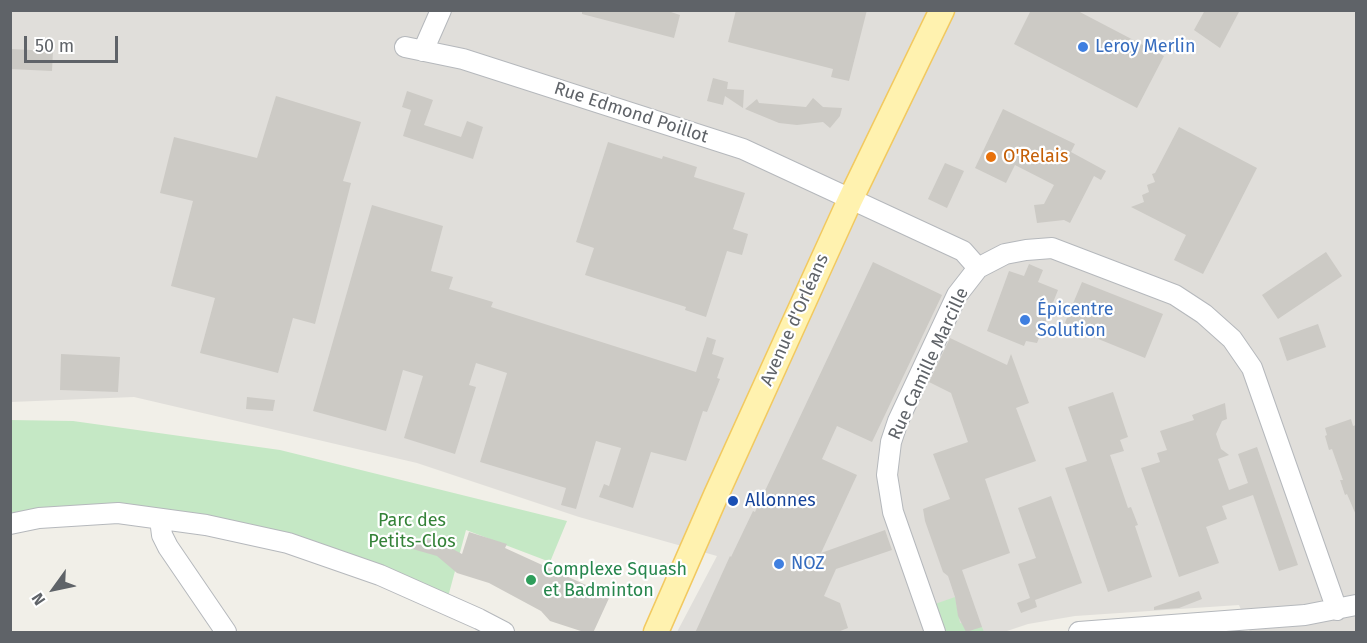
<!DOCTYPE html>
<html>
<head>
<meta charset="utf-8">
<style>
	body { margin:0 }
	#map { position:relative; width:1367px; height:643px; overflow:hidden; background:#f1efe8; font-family:"Fira Sans",sans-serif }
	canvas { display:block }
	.frame { position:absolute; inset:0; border:12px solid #5f6368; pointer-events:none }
	.north { position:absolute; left:24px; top:559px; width:60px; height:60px; -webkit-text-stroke:4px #fff; paint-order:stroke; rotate:237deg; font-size:16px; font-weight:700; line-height:24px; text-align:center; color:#5f6368 }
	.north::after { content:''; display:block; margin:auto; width:21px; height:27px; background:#5f6368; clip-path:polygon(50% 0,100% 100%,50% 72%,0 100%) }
	.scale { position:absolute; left:24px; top:36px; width:94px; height:27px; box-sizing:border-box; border:3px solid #5f6368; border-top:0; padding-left:8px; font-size:18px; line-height:21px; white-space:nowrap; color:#5f6368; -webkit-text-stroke:4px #fff; paint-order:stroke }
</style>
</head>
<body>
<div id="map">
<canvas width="1367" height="643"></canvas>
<div class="frame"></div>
<div class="north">N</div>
<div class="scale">50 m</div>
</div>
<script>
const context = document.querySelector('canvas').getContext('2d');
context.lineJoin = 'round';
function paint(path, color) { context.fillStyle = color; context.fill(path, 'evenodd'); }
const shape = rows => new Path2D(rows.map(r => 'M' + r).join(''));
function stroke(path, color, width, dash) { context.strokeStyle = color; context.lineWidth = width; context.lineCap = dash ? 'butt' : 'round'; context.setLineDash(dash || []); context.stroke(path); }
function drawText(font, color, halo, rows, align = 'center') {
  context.font = font + ' "Fira Sans",sans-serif'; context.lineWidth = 4.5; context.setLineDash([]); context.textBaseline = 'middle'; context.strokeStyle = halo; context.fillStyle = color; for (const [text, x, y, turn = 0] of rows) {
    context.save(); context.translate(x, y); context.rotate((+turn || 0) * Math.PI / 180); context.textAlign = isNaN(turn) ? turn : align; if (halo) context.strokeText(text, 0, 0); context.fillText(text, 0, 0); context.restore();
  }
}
const industrial = shape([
	[10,11,1356,11,1356,632,1250,632,1239,605,1075,616,1028,624,1004,632,677,632,717,556,579,517,417,463,134,397,11,402]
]);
const green = shape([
	[10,420,73,421,280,450,567,521,550,562,466,530,448,597,304,541,120,509,11,522],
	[955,597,960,623,982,627,984,632,945,632,935,604]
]);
const building = shape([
	[582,10,665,10,680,15,674,38,582,14],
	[736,10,867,10,849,81,831,77,833,69,728,42],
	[1031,10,1076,10,1164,56,1137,108,1014,44],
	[1205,10,1240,10,1220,48,1194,30],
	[10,49,53,51,52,71,10,69],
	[713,78,728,82,727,89,744,90,743,108,725,96,723,105,707,101],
	[407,91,433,100,424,125,461,137,467,121,483,127,473,159,403,136,411,110,402,107],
	[276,96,361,122,343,181,351,183,315,324,293,318,278,373,200,353,215,298,171,286,193,201,160,193,174,137,257,158],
	[813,98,823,107,842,108,840,116,830,128,823,122,797,125,779,123,745,109,757,99,759,103,806,107],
	[1003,109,1075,144,1071,152,1106,171,1101,180,1094,176,1070,223,1064,220,1037,223,1034,205,1044,204,1054,185,1015,165,1006,183,975,168],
	[1179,127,1257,168,1203,274,1174,260,1186,235,1131,207,1144,202,1142,195,1149,192,1147,185,1155,182,1152,174,1155,173],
	[608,142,662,159,663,156,697,167,694,177,745,193,733,229,748,234,742,255,727,251,706,317,685,310,686,307,585,275,594,248,576,242],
	[945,163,964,171,947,208,928,199],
	[372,205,443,226,431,271,453,277,449,289,493,302,491,307,696,372,707,337,716,340,712,354,724,358,717,378,720,379,707,412,703,411,686,461,651,452,633,508,599,497,604,484,609,486,621,448,596,441,576,509,561,505,566,488,480,462,507,373,476,363,469,385,476,387,455,454,404,438,423,376,403,370,386,431,313,411],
	[1326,252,1342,276,1278,319,1262,295],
	[873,262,942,295,872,442,837,426,822,459,857,475,821,553,885,530,892,550,836,569,824,596,840,603,848,628,835,633,695,633,730,556,731,557,753,511,755,512],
	[1029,264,1043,270,1038,282,1058,290,1037,343,1026,341,1024,346,987,331,1009,271,1024,276],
	[1082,282,1163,314,1145,358,1064,325],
	[1318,324,1326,347,1287,361,1279,338],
	[950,338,1007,365,1011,354,1029,403,1016,408,1036,461,985,479,1010,553,962,570,982,627,966,632,958,616,955,597,948,576,943,572,925,521,923,509,950,499,933,454,968,442,951,393,929,382],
	[61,354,120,357,118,392,60,390],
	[1113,392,1128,437,1120,440,1124,451,1110,455,1128,508,1131,507,1138,525,1135,526,1152,577,1108,592,1065,468,1087,461,1068,407],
	[247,397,275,400,273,411,246,409],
	[1225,403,1227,419,1222,421,1216,434,1221,449,1229,455,1218,459,1229,490,1248,483,1238,454,1257,447,1298,565,1279,571,1253,495,1222,506,1227,519,1206,527,1219,563,1179,577,1141,468,1160,462,1157,453,1167,450,1160,431,1194,420,1192,415],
	[1351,419,1353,426,1356,425,1356,515,1347,494,1345,495,1340,480,1343,480,1332,449,1329,450,1325,436,1327,435,1325,428],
	[1051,496,1082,583,1035,600,1037,607,1021,613,1017,603,1030,598,1018,564,1036,558,1018,508],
	[469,532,507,544,505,548,610,596,593,633,587,633,550,621,541,611,489,583,457,573,437,556,409,548,407,538,438,541,462,554],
	[1199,591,1202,599,1179,608,1154,610,1154,607]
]);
const minor = shape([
	[405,47,463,59,743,149,963,251,978,268],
	[423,51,441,10],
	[160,519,162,535,168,547,226,632],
	[10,524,39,518,118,513,206,525,288,543,380,575,479,619,504,632],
	[935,632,893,512,887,475,891,442,898,421,957,295,978,268,1005,254,1026,250,1052,248,1175,295,1204,314,1232,339,1252,368,1337,610],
	[1079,632,1305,615,1356,605]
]);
const major = shape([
	[656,632,716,495,850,200,942,10]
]);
const markers = [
	[1083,47,6,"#3f7fe0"],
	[991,157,6,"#e8710a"],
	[1025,320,6,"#3f7fe0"],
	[733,501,6,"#1a4fb4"],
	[779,564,6,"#3f7fe0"],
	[531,580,6,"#2e9e5b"]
];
const shopNames = [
	["Leroy Merlin",1095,47],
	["Épicentre",1037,310],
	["Solution",1037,331],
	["NOZ",791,564]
];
const streetNames = [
	["Rue Edmond Poillot",631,113,18],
	["Avenue d'Orléans",795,320,-66],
	["Rue Camille Marcille",929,364,-65]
];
const foodNames = [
	["O'Relais",1003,157]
];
const transitNames = [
	["Allonnes",745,501]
];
const parkNames = [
	["Parc des",412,521],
	["Petits-Clos",412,542]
];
const leisureNames = [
	["Complexe Squash",543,570],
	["et Badminton",543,591]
];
paint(industrial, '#e0deda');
paint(green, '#c5e8c5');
paint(building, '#cccac5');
stroke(minor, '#b5b8bc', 22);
stroke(major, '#f2c960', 27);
stroke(minor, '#fff', 20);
stroke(major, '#fff2af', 24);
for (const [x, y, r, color] of markers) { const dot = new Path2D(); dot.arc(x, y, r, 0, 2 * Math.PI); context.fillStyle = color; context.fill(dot); stroke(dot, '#fff', 2); }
drawText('18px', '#366cbe', '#fff', shopNames, 'left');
drawText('18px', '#5f6368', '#fff', streetNames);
drawText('18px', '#c56008', '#fff', foodNames, 'left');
drawText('18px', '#164399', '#fff', transitNames, 'left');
drawText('18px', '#348238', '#fff', parkNames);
drawText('18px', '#27864d', '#fff', leisureNames, 'left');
</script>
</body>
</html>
